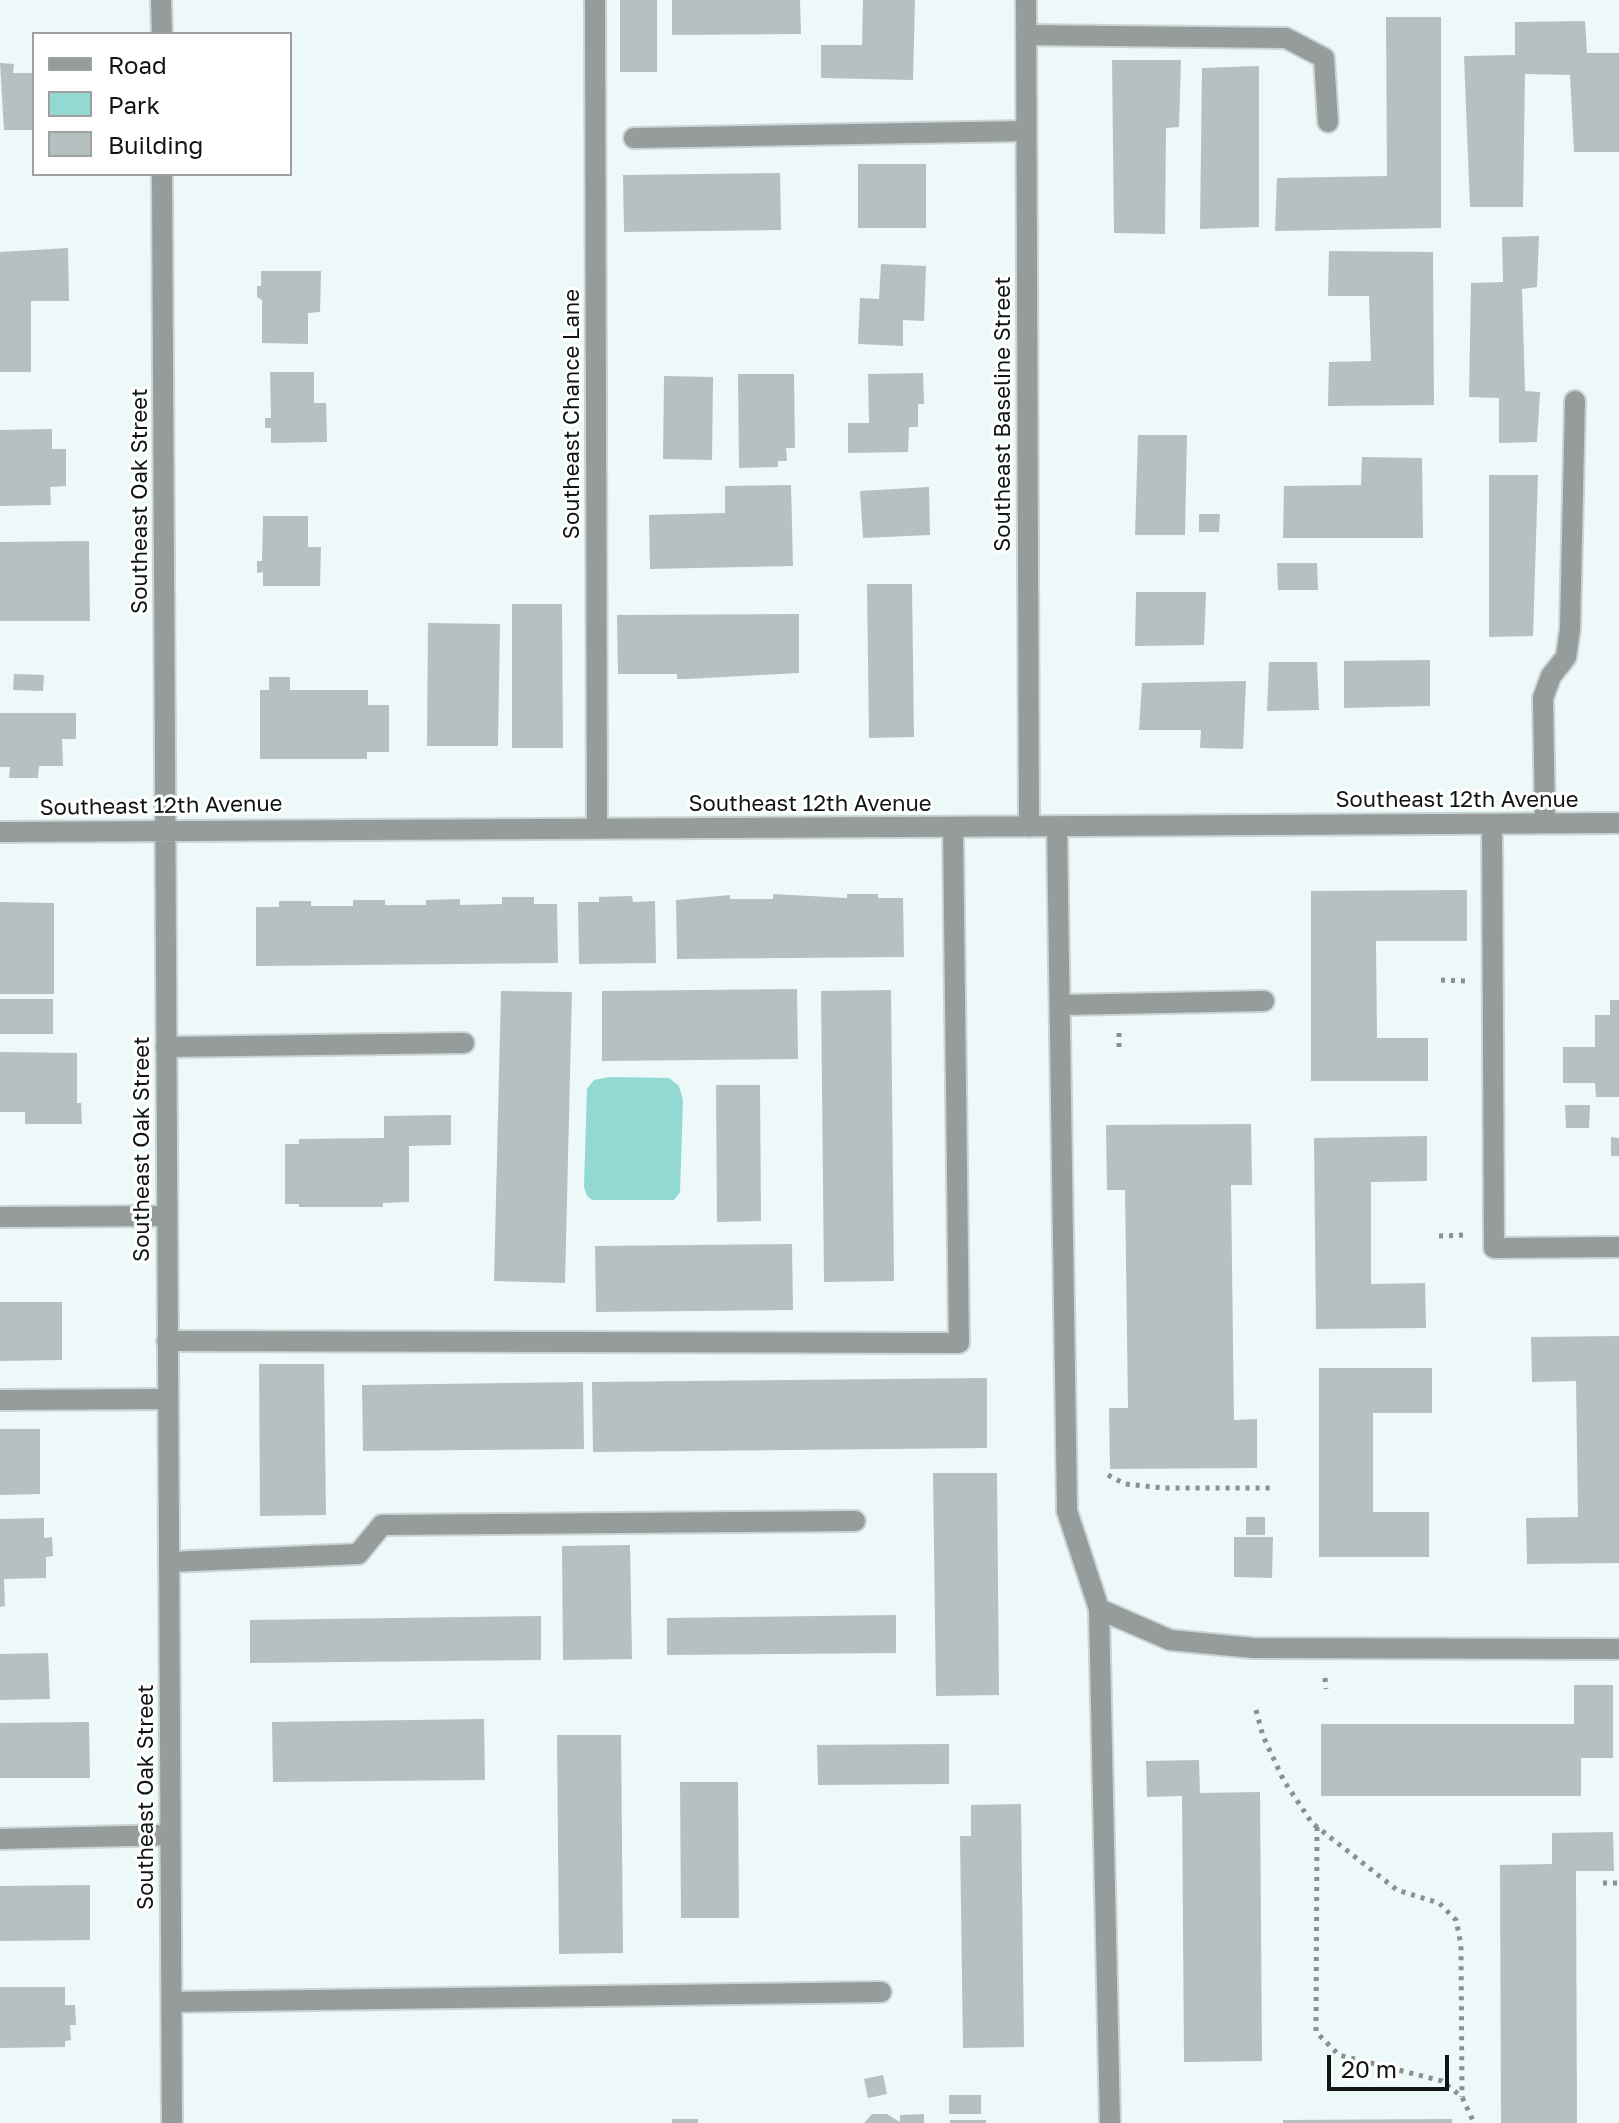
<!DOCTYPE html>
<html>
<head>
<meta charset="utf-8">
<style>
	body { margin:0 }
	#map { position:relative; width:1619px; height:2123px; overflow:hidden; background:#ecf9f8; font-family:"Golos Text",sans-serif }
	canvas { display:block }
	.legend { position:absolute; left:32px; top:32px; width:260px; height:144px; box-sizing:border-box; background:#fff; border:2px solid #9fa1a1; margin:0; padding:10px 14px; list-style:none; font-size:24px; color:#101514 }
	.legend li { display:flex; align-items:center; gap:16px; height:40px }
	.legend b { width:40px; border:2px solid #9fa1a1 }
	.scale { position:absolute; left:1327px; top:2055px; width:122px; height:36px; box-sizing:border-box; border:4px solid #101514; border-top:0; padding-left:10px; font-size:24px; line-height:28px; white-space:nowrap; color:#101514; -webkit-text-stroke:6px #fff; paint-order:stroke }
</style>
</head>
<body>
<div id="map">
<canvas width="1619" height="2123"></canvas>
<ul class="legend">
<li><b style="height:10px;background:#969c9b"></b>Road</li>
<li><b style="height:22px;background:#92d8d3"></b>Park</li>
<li><b style="height:22px;background:#b5c1c0"></b>Building</li>
</ul>
<div class="scale">20 m</div>
</div>
<script>
const context = document.querySelector('canvas').getContext('2d');
context.lineJoin = 'round';
function paint(path, color) { context.fillStyle = color; context.fill(path, 'evenodd'); }
const shape = rows => new Path2D(rows.map(r => 'M' + r).join(''));
function stroke(path, color, width, dash) { context.strokeStyle = color; context.lineWidth = width; context.lineCap = dash ? 'butt' : 'round'; context.setLineDash(dash || []); context.stroke(path); }
function drawText(font, color, halo, rows, align = 'center') {
  context.font = font + ' "Golos Text",sans-serif'; context.lineWidth = 6; context.setLineDash([]); context.textBaseline = 'middle'; context.strokeStyle = halo; context.fillStyle = color; for (const [text, x, y, turn = 0] of rows) {
    context.save(); context.translate(x, y); context.rotate((+turn || 0) * Math.PI / 180); context.textAlign = isNaN(turn) ? turn : align; if (halo) context.strokeText(text, 0, 0); context.fillText(text, 0, 0); context.restore();
  }
}
const green = shape([
	[610,1077,669,1078,679,1086,683,1100,680,1192,674,1200,592,1200,587,1196,584,1187,587,1089,594,1080]
]);
const building = shape([
	[620,0,657,0,657,72,620,72],
	[672,0,800,0,801,34,672,35],
	[863,0,915,0,913,80,821,78,821,45,862,45],
	[1386,17,1441,17,1441,228,1275,231,1277,178,1387,176],
	[1585,21,1587,53,1619,53,1619,152,1574,152,1570,75,1525,74,1523,207,1470,207,1464,56,1515,55,1515,22],
	[1112,60,1181,60,1179,127,1166,128,1165,234,1114,233],
	[0,63,14,64,13,73,34,73,34,130,4,130],
	[1259,66,1259,227,1200,229,1202,68],
	[858,164,926,164,926,228,858,228],
	[780,173,781,230,624,232,623,175],
	[1539,236,1537,287,1522,289,1525,391,1540,392,1537,442,1499,443,1499,398,1469,397,1471,283,1503,282,1502,237],
	[68,248,69,301,31,301,31,372,0,372,0,252],
	[1329,251,1433,252,1434,405,1328,406,1329,362,1371,361,1369,296,1328,296],
	[881,264,926,266,924,321,903,320,903,346,858,344,860,298,879,299],
	[261,271,321,271,320,312,308,313,308,344,262,343,262,300,257,297,257,286,261,286],
	[270,372,314,372,314,403,326,403,327,442,271,443,271,428,265,428,265,418,271,418],
	[923,373,924,404,918,404,918,427,909,427,908,452,848,453,848,423,869,423,868,374],
	[738,374,794,374,795,448,786,448,787,461,778,461,778,467,739,468],
	[664,376,713,377,712,460,663,459],
	[52,429,52,449,66,449,66,486,50,487,51,505,0,506,0,430],
	[1138,435,1187,435,1185,535,1135,535],
	[1362,457,1422,458,1423,538,1283,538,1284,486,1361,485],
	[1489,475,1538,475,1533,636,1489,637],
	[791,485,793,566,650,569,649,515,725,513,725,486],
	[929,487,930,535,863,538,860,491],
	[1199,514,1220,514,1219,532,1199,532],
	[263,516,308,516,308,547,321,547,320,586,263,586,263,572,257,573,257,561,262,561],
	[89,541,90,621,0,621,0,542],
	[1277,563,1317,563,1318,590,1278,590],
	[867,584,912,584,914,737,869,738],
	[1136,592,1206,592,1204,645,1135,646],
	[512,604,562,604,563,748,512,748],
	[799,614,799,673,686,679,677,679,677,674,618,674,617,615],
	[428,623,500,624,498,746,427,746],
	[1430,660,1430,706,1344,708,1344,661],
	[1269,662,1317,662,1319,710,1267,711],
	[14,674,44,675,43,691,13,690],
	[269,677,290,677,290,690,368,690,368,705,389,705,389,752,367,752,367,759,260,759,260,690,269,690],
	[1246,681,1243,749,1200,748,1201,730,1139,730,1142,683],
	[0,713,76,713,76,739,62,739,63,766,39,766,38,778,9,778,10,767,0,767],
	[1467,890,1467,941,1376,941,1377,1038,1428,1038,1428,1081,1311,1081,1311,891],
	[773,894,847,898,847,894,878,894,878,898,903,898,904,957,677,959,676,900,730,895,730,899,773,899],
	[632,896,633,902,655,901,656,963,579,964,578,902,599,902,599,897],
	[502,897,534,897,534,904,557,904,558,963,256,966,256,907,279,907,279,901,311,901,311,906,353,906,353,900,385,900,385,905,426,905,426,900,460,899,460,905,502,904],
	[0,902,54,903,54,994,0,994],
	[797,989,798,1059,602,1061,602,991],
	[891,990,894,1281,824,1282,821,991],
	[501,991,572,992,565,1283,494,1281],
	[0,999,53,999,53,1034,0,1034],
	[1610,1000,1619,1000,1619,1097,1596,1097,1595,1083,1563,1083,1563,1047,1595,1047,1595,1015,1610,1015],
	[0,1052,77,1053,77,1103,81,1103,82,1124,25,1124,25,1112,0,1112],
	[716,1085,760,1085,761,1221,717,1222],
	[1565,1105,1590,1105,1589,1128,1566,1128],
	[451,1115,451,1145,409,1146,409,1202,383,1203,383,1207,299,1207,299,1204,285,1204,285,1144,299,1144,299,1139,384,1138,384,1116],
	[1251,1124,1252,1185,1231,1185,1234,1420,1257,1419,1257,1468,1110,1469,1109,1408,1128,1408,1125,1190,1107,1190,1106,1125],
	[1427,1136,1427,1181,1371,1182,1371,1284,1425,1283,1426,1328,1316,1329,1314,1138],
	[1611,1137,1619,1138,1619,1156,1611,1156],
	[792,1244,793,1310,596,1312,595,1246],
	[0,1302,62,1302,62,1360,0,1361],
	[1619,1336,1619,1563,1527,1564,1526,1518,1578,1517,1576,1381,1532,1382,1531,1337],
	[259,1364,324,1364,326,1515,260,1516],
	[1319,1368,1432,1368,1432,1413,1373,1413,1373,1512,1429,1512,1429,1557,1319,1557],
	[987,1378,987,1448,593,1452,592,1382],
	[583,1382,584,1449,363,1451,362,1385],
	[0,1429,40,1429,40,1494,0,1495],
	[933,1473,997,1473,999,1695,936,1696],
	[1246,1517,1265,1517,1265,1535,1246,1535],
	[44,1518,44,1538,52,1537,53,1556,46,1557,46,1578,4,1579,5,1606,0,1607,0,1519],
	[1234,1537,1273,1537,1272,1578,1234,1577],
	[630,1545,632,1659,563,1660,562,1546],
	[896,1615,896,1653,667,1655,667,1618],
	[541,1616,541,1660,250,1663,250,1620],
	[48,1653,50,1699,0,1700,0,1654],
	[1574,1685,1613,1685,1613,1758,1581,1758,1581,1796,1321,1796,1321,1724,1574,1724],
	[484,1719,485,1780,273,1782,272,1722],
	[89,1722,90,1778,0,1778,0,1723],
	[557,1735,621,1735,623,1953,559,1954],
	[949,1744,949,1784,818,1785,817,1745],
	[1199,1760,1200,1793,1260,1792,1262,2061,1184,2062,1182,1796,1147,1797,1146,1761],
	[680,1782,738,1782,739,1918,681,1918],
	[1021,1804,1024,2047,963,2048,960,1836,971,1836,971,1805],
	[1613,1832,1614,1871,1576,1871,1577,2123,1501,2123,1500,1865,1552,1864,1552,1833],
	[90,1885,90,1940,0,1941,0,1886],
	[0,1987,65,1987,65,2005,75,2005,76,2025,70,2025,71,2040,65,2041,65,2047,0,2048],
	[883,2075,887,2094,868,2098,864,2079],
	[949,2095,981,2095,981,2114,949,2114],
	[872,2114,887,2114,900,2122,900,2115,924,2114,924,2123,864,2123],
	[672,2119,698,2119,698,2123,672,2123],
	[1452,2119,1452,2123,1283,2123,1283,2120],
	[950,2120,986,2120,986,2123,950,2123]
]);
const path = shape([
	[1441,980,1465,981],
	[1119,1033,1119,1052],
	[1439,1236,1466,1235],
	[1108,1475,1125,1484,1164,1488,1270,1488],
	[1325,1678,1326,1689],
	[1256,1710,1263,1736,1284,1781,1312,1823,1397,1890,1439,1903,1456,1920,1461,1945,1462,2097],
	[1317,1827,1316,2032,1339,2055,1442,2081,1462,2097,1474,2123],
	[1603,1883,1619,1883]
]);
const service = shape([
	[595,0,597,827],
	[1026,35,1286,38,1324,58,1328,122],
	[634,138,1026,131],
	[1545,823,1543,698,1551,676,1566,657,1570,629,1575,401],
	[1492,824,1494,1248,1619,1247],
	[1057,827,1067,1511,1099,1609,1110,2123],
	[1060,1005,1264,1001],
	[166,1047,464,1043],
	[0,1217,167,1216],
	[167,1341,959,1343,953,828],
	[0,1400,168,1399],
	[169,1562,358,1554,382,1525,855,1521],
	[1099,1609,1170,1640,1253,1648,1619,1649],
	[0,1839,170,1835],
	[172,2002,881,1992]
]);
const tertiary = shape([
	[161,0,162,34],
	[1026,0,1029,827],
	[162,174,172,2123],
	[0,832,1619,823]
]);
const streetNames = [
	["Southeast Chance Lane",572,414,-90],
	["Southeast Baseline Street",1003,414,-90],
	["Southeast Oak Street",140,501,-90],
	["Southeast 12th Avenue",1457,800],
	["Southeast 12th Avenue",810,804],
	["Southeast 12th Avenue",161,806,-1],
	["Southeast Oak Street",142,1149,-90],
	["Southeast Oak Street",146,1797,-90]
];
paint(green, '#92d8d3');
paint(building, '#b5c1c0');
stroke(service, '#c9d5d4', 24);
stroke(tertiary, '#c9d5d4', 24);
stroke(path, '#889190', 5, [4, 6]);
stroke(service, '#969c9b', 20);
stroke(tertiary, '#969c9b', 20);
drawText('22px', '#101514', '#fff', streetNames);
</script>
</body>
</html>
